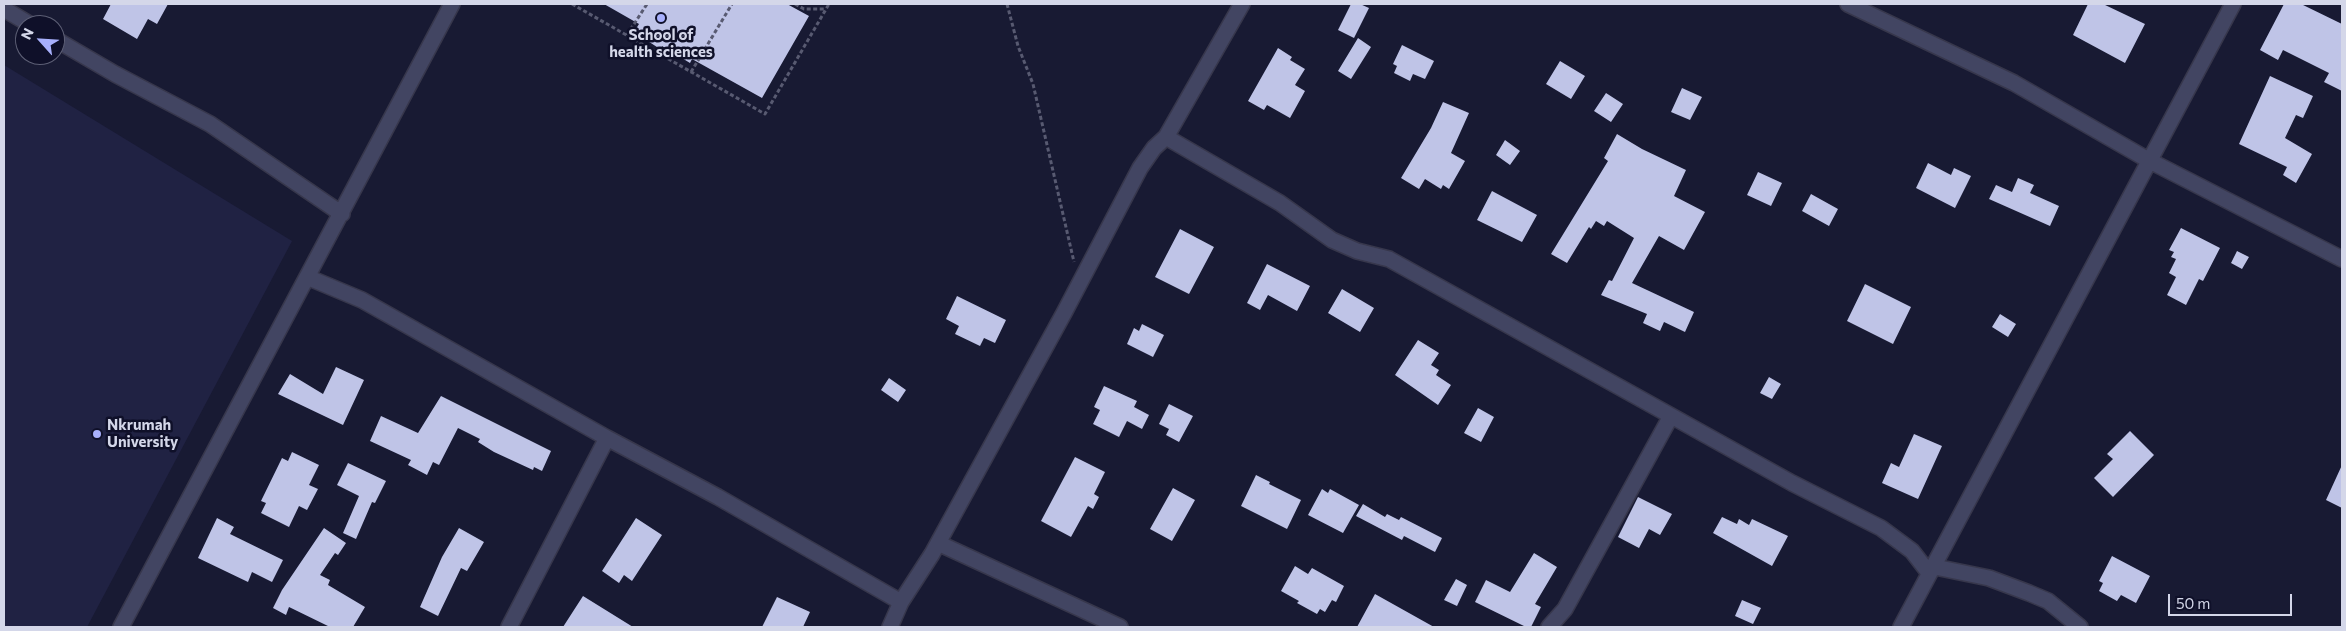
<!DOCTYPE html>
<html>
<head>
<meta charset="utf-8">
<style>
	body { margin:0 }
	#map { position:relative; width:2346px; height:631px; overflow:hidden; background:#181a33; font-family:Commissioner,sans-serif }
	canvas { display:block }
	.frame { position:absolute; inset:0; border:5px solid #d4d7e9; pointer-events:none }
	.north { position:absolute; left:15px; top:15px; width:50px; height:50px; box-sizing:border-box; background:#0f1029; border:1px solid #5e6076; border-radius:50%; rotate:296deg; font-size:14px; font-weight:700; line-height:20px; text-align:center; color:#d4d7e9 }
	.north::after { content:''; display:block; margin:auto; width:18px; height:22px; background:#a8b0fc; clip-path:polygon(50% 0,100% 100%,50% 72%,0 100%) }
	.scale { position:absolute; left:2168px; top:594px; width:124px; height:22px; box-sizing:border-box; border:2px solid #d4d7e9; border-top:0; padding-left:6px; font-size:15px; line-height:18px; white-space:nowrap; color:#d4d7e9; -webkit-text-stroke:4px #0f1029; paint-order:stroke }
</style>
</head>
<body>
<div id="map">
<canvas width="2346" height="631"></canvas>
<div class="frame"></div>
<div class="north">N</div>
<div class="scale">50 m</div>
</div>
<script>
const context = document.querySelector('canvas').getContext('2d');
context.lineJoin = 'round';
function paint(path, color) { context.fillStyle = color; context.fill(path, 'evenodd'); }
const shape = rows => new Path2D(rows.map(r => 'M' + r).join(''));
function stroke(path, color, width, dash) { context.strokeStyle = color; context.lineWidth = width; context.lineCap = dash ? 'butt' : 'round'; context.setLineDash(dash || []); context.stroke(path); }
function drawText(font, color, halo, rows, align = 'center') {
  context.font = font + ' Commissioner,sans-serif'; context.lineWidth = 5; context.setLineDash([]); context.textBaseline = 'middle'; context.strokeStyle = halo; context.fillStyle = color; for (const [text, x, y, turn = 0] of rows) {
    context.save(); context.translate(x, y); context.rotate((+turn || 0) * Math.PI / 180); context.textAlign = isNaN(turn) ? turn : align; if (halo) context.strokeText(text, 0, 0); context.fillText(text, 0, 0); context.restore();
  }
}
const built = shape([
	[4,65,292,241,87,627,4,627]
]);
const building = shape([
	[111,4,168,4,157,24,148,19,137,39,103,19],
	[604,4,787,4,809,16,762,98,692,59,690,63,662,46,660,49,634,32,639,24],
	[1351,4,1360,4,1369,8,1354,38,1338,30],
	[2088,4,2103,4,2145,24,2125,63,2073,35],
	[2284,4,2301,4,2342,24,2342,91,2324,82,2329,73,2283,50,2278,60,2260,50],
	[1358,38,1371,47,1351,79,1338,71],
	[1402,45,1434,61,1425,79,1413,74,1410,81,1394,73,1397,66,1393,64],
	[1278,48,1292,57,1290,60,1305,69,1295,85,1305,91,1290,118,1267,105,1264,110,1248,101],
	[1560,61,1585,76,1571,99,1546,84],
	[2270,76,2313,96,2303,118,2296,115,2285,138,2312,154,2296,183,2283,175,2287,167,2239,144],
	[1682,88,1702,97,1690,120,1671,112],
	[1606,93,1623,104,1611,122,1594,111],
	[1443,102,1469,113,1451,153,1465,161,1449,189,1443,185,1441,189,1425,179,1419,189,1401,178,1431,128],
	[1617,134,1642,149,1686,170,1674,196,1705,212,1684,250,1659,236,1632,283,1694,312,1685,332,1664,322,1660,331,1643,323,1647,314,1601,295,1609,280,1612,281,1634,238,1607,221,1604,226,1596,221,1591,229,1589,227,1567,263,1551,254,1608,161,1604,158],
	[1505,140,1520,151,1510,165,1496,155],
	[1928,163,1951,175,1954,168,1971,176,1955,208,1916,188],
	[1758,172,1782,183,1771,206,1747,195],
	[2018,178,2034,185,2030,193,2059,206,2050,226,1989,199,1996,185,2012,192],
	[1492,191,1537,215,1522,242,1477,220],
	[1811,194,1838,209,1829,226,1802,211],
	[2181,228,2220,248,2203,281,2199,279,2186,305,2167,295,2176,277,2169,273,2176,259,2171,257,2174,252,2169,250],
	[1180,229,1214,247,1189,294,1155,277],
	[2237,251,2249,257,2242,269,2231,263],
	[1267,264,1310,286,1297,311,1268,295,1260,310,1247,303],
	[1865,284,1911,307,1893,344,1847,321],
	[1342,289,1374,308,1360,332,1328,313],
	[957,296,1006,320,995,343,984,338,980,346,955,334,959,326,946,319],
	[2000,314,2016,324,2008,337,1992,327],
	[1142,324,1164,335,1153,357,1127,344,1134,328,1139,331],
	[1418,340,1439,353,1431,365,1439,370,1436,375,1451,385,1438,405,1395,375],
	[336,367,364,380,343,425,278,394,290,374,323,394],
	[1769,377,1781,384,1772,399,1760,393],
	[889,378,906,390,898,402,881,390],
	[1104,386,1137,401,1134,407,1149,415,1142,429,1127,421,1119,437,1093,424,1100,410,1094,407],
	[441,396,551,451,542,471,534,467,533,470,494,452,478,442,480,439,458,428,439,465,433,462,427,475,408,465,411,460,370,441,381,416,418,433],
	[1169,404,1193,416,1179,442,1166,435,1169,429,1159,424],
	[1478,408,1494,417,1481,442,1464,433],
	[2130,431,2154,455,2113,497,2094,478,2113,459,2107,454],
	[1914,434,1942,446,1918,499,1882,483,1891,463,1899,467],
	[292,452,319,465,309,485,318,489,307,510,299,506,289,527,261,513,266,503,261,501,282,458,288,461],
	[1075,457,1105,472,1094,494,1099,497,1093,509,1088,506,1071,537,1041,521],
	[348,463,386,481,375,503,372,502,356,539,343,533,359,496,337,485],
	[2342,465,2342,508,2326,500],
	[1256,475,1270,482,1269,484,1301,500,1287,529,1241,506],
	[1173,488,1195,500,1172,541,1150,529],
	[1322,489,1328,493,1330,489,1359,505,1343,533,1308,515],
	[1638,497,1672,514,1660,535,1649,529,1639,548,1618,537],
	[1363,504,1385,517,1387,514,1399,520,1401,517,1442,538,1435,552,1404,536,1402,540,1356,516],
	[1722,517,1737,524,1739,519,1749,525,1752,519,1788,536,1772,566,1713,533],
	[217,518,234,527,230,534,283,560,272,582,252,572,248,582,198,558],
	[636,518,662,535,632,581,624,575,619,583,602,571],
	[324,528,346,543,338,555,335,553,320,575,330,580,328,585,365,607,353,627,330,627,289,607,286,615,273,608,282,590],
	[459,528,484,542,467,571,461,568,438,616,420,607,442,557],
	[1534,553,1557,567,1535,604,1541,607,1531,627,1526,627,1475,602,1486,580,1510,592],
	[2112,556,2150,576,2136,603,2121,595,2117,601,2099,591,2103,583,2099,581],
	[1295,566,1308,574,1312,568,1344,586,1336,602,1332,600,1325,612,1320,609,1317,614,1297,603,1299,601,1281,591],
	[1456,579,1467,585,1457,606,1444,600],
	[1375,594,1434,627,1357,627],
	[583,596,633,627,563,627],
	[777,597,810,612,803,627,762,627],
	[1742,600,1761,608,1753,624,1735,616]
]);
const path = shape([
	[572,4,765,114,829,4],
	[795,4,804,9,826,9],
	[1007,4,1018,46,1033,84,1074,262],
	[627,35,647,4],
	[691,72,732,4]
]);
const minor = shape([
	[1848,4,2014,83,2150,161,2342,259],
	[4,9,31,25],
	[55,39,115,74,210,124,342,214],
	[1166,137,1280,203,1332,240,1357,251,1389,259,1792,483,1881,528,1912,551,1929,573],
	[307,277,362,300,607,438,509,627],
	[607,438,718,497,901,602],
	[938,543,1120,627],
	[1935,567,1989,578,2029,593,2048,601,2080,627],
	[121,627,452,4],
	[890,627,901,602,932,554,1064,313,1140,168,1154,148,1166,137,1242,4],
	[1549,627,1565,609,1671,416],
	[1901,627,2233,4]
]);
const markers = [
	[661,18,5,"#a8b0fc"],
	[97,434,5,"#a8b0fc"]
];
const poiNames = [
	["School of",661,35],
	["health sciences",661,52],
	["Nkrumah",107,425,"left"],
	["University",107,442,"left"]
];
paint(built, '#202243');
paint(building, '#bfc4e7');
stroke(minor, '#37374c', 18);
stroke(path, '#585a71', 3, [4, 2.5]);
stroke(minor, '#424562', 15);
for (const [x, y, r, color] of markers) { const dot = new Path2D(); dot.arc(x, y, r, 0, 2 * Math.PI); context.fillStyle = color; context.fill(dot); stroke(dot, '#0f1029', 2); }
drawText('bold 15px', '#d4d7e9', '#0f1029', poiNames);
</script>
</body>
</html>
